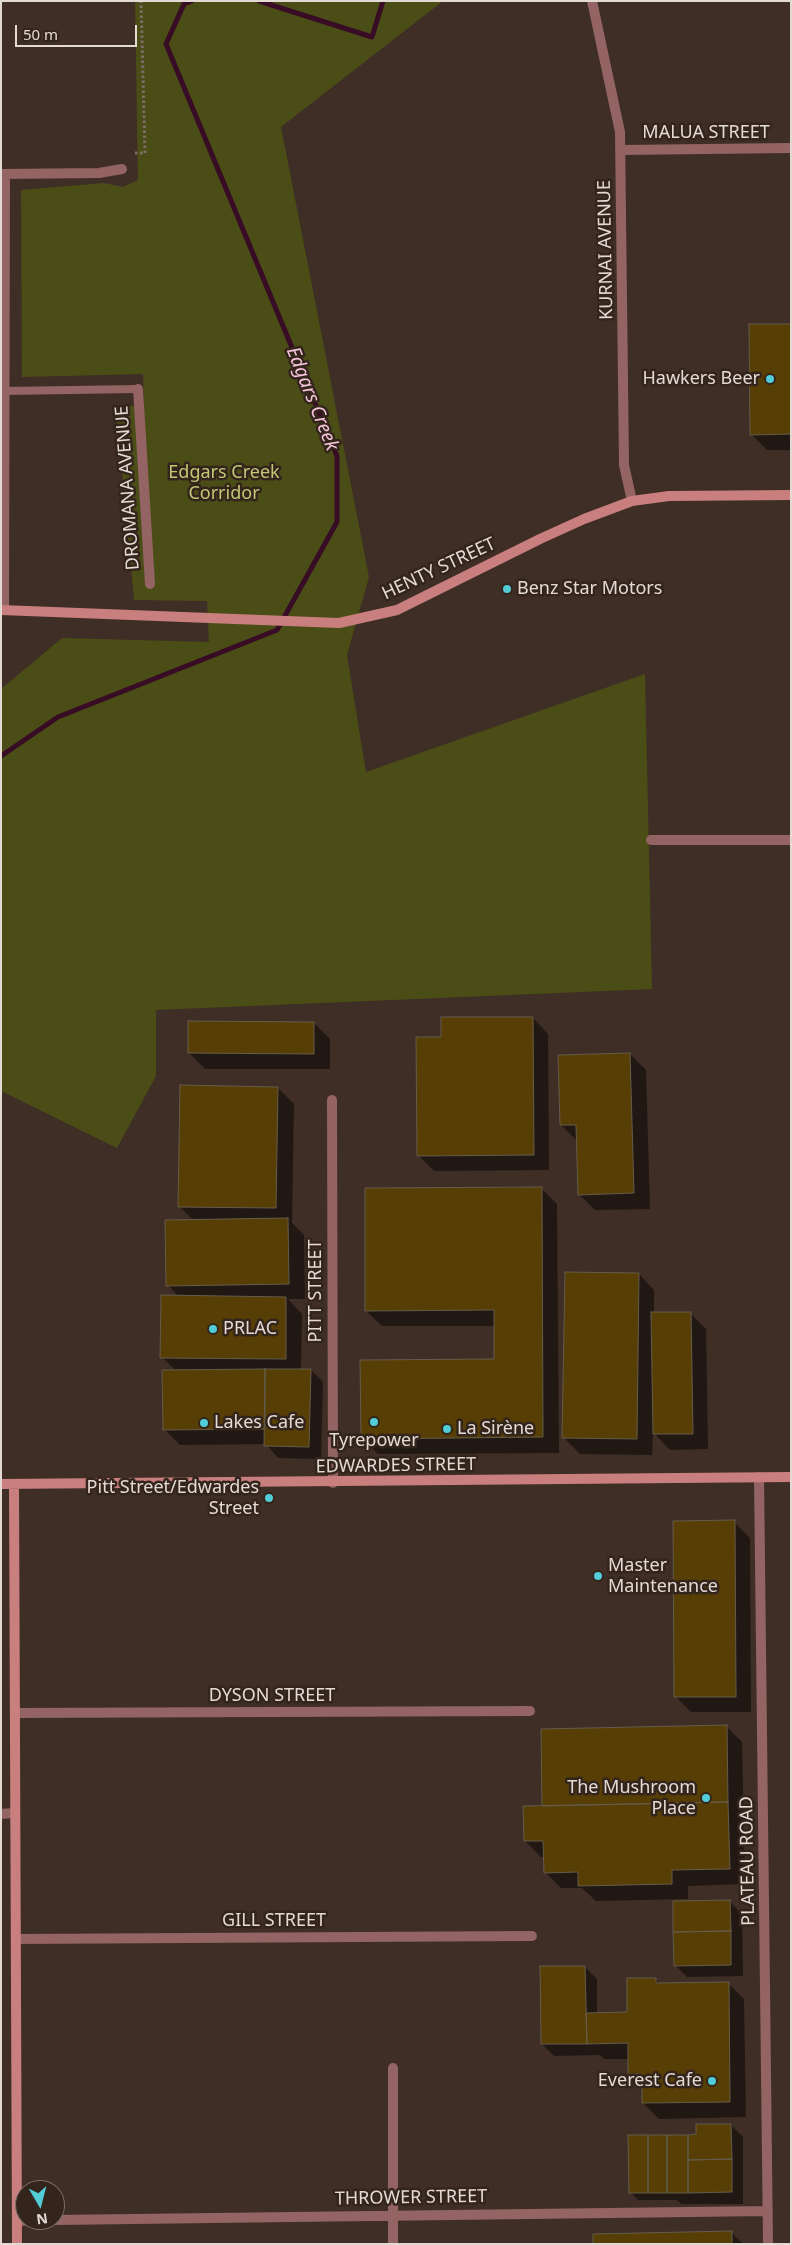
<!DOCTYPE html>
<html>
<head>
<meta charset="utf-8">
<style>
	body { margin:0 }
	#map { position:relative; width:792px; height:2245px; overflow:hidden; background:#3e2e25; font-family:"Noto Sans",sans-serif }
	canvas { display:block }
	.frame { position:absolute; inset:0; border:2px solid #e4dad4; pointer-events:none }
	.north { position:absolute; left:15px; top:2180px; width:50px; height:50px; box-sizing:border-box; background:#34251c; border:1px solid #7a6d66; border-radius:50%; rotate:172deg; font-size:14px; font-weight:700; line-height:20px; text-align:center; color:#e4dad4 }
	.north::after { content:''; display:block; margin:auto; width:18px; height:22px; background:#52ccd6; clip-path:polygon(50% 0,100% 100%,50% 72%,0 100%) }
	.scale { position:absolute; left:15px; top:25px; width:122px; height:22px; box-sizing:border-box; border:2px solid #e4dad4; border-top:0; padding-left:6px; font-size:15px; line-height:18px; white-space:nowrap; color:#e4dad4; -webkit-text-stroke:4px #34251c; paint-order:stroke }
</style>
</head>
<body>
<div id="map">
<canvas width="792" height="2245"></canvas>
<div class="frame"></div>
<div class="north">N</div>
<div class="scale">50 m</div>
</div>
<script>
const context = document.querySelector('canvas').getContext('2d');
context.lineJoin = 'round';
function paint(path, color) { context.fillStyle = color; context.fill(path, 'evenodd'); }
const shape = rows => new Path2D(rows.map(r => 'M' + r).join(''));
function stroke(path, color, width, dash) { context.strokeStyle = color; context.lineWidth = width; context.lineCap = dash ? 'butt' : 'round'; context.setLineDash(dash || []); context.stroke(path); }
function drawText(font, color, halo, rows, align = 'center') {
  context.font = font + ' "Noto Sans",sans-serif'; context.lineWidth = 5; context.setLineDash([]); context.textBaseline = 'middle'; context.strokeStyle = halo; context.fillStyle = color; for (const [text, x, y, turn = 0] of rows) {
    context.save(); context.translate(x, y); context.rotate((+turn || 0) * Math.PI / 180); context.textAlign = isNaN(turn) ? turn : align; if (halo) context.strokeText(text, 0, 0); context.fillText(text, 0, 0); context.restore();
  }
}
const green = shape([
	[135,1,443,1,281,127,369,577,347,655,366,772,645,674,652,989,156,1010,156,1076,117,1148,1,1091,1,689,62,638,209,642,207,601,134,600,116,408,144,404,143,374,22,377,21,190,104,183,123,187,138,180]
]);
const shadow = shape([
	[791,325,791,450,767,450,751,434],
	[533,1018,548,1034,549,1170,434,1171,418,1155,442,1038],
	[314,1023,330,1039,330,1069,205,1069,189,1053],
	[630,1054,646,1070,650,1209,595,1210,579,1194,577,1141,561,1125],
	[278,1088,294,1104,292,1223,304,1235,305,1299,288,1299,302,1314,301,1370,311,1370,323,1382,321,1459,278,1458,266,1444,180,1445,164,1429,176,1371,162,1357,179,1297,168,1285,194,1221,179,1206],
	[541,1188,557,1204,559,1453,378,1454,362,1438,495,1361,495,1326,382,1326,366,1311],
	[639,1274,654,1290,654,1314,690,1313,706,1329,708,1449,670,1450,653,1432,652,1455,580,1454,564,1438],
	[734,1522,750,1538,751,1712,691,1712,675,1696],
	[726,1726,742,1742,745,1884,688,1886,688,1899,596,1901,582,1888,561,1888,545,1872,544,1857,541,1857,525,1841],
	[730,1902,742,1914,743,1976,687,1977,675,1965],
	[585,1967,597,1979,597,2014,629,2013,655,1979,660,1984,728,1983,744,1999,746,2117,659,2119,643,2103,643,2087,630,2074,629,2059,604,2059,600,2055,554,2056,542,2044],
	[731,2125,743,2137,743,2204,681,2204,677,2200,638,2200,630,2192,698,2136],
	[731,2232,743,2244,594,2244]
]);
const stream = shape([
	[259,1,372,37,383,1],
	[1,756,58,717,277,630,337,522,337,456,166,44,184,4,192,1]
]);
const building = shape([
	[749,324,791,324,791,434,750,435,749,324],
	[441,1017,533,1017,534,1155,417,1156,416,1037,441,1037,441,1017],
	[188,1021,314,1022,314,1054,188,1053,188,1021],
	[630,1053,634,1193,578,1195,576,1125,560,1125,558,1055,630,1053],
	[180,1085,278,1087,276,1208,178,1207,180,1085],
	[542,1187,543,1437,361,1439,360,1360,494,1359,494,1310,365,1311,365,1188,542,1187],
	[288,1218,289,1284,166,1286,165,1220,288,1218],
	[565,1272,639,1273,637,1439,562,1438,565,1272],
	[161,1295,286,1297,286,1359,160,1358,161,1295],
	[651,1312,691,1312,693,1434,653,1434,651,1312],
	[265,1369,311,1369,309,1447,264,1446,265,1369],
	[265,1369,265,1429,163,1430,162,1370,265,1369],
	[735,1520,736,1697,674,1697,673,1521,735,1520],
	[727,1725,728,1802,542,1806,541,1729,727,1725],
	[728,1802,730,1869,672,1870,672,1884,578,1886,578,1872,544,1873,543,1841,524,1841,523,1806,728,1802],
	[730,1900,731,1931,673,1932,673,1901,730,1900],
	[731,1931,731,1965,674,1966,673,1932,731,1931],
	[540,1966,585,1966,587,2044,541,2044,540,1966],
	[627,1978,656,1978,656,1983,729,1982,730,2102,642,2103,642,2074,628,2074,628,2043,587,2044,586,2013,627,2012,627,1978],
	[696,2124,731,2124,732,2159,688,2160,688,2135,696,2134,696,2124],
	[628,2135,648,2135,648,2193,629,2193,628,2135],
	[648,2135,667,2135,667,2193,648,2193,648,2135],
	[667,2135,688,2135,688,2193,667,2193,667,2135],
	[732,2159,732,2192,688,2193,688,2160,732,2159],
	[732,2231,732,2244,593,2244,593,2234,732,2231]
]);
const path = shape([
	[135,153,145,153,141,1]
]);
const lane = shape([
	[3,391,138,389]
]);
const street = shape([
	[592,1,620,132,624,465,632,501],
	[621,150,791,148],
	[1,174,99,173,122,169],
	[138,389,150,584],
	[4,610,5,174],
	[651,840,791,840],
	[332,1100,333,1483],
	[759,1477,768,2244],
	[15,1713,530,1711],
	[1,1814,14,1813],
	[16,1939,532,1936],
	[55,2220,768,2211],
	[17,2221,42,2220],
	[393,2244,393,2068]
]);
const secondary = shape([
	[1,610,339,623,397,610,540,539,584,519,632,501,669,496,791,495],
	[1,1484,791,1477],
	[14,1486,17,2244]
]);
const markers = [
	[770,379,5,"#52ccd6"],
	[507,589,5,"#52ccd6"],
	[213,1329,5,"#52ccd6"],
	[374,1422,5,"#52ccd6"],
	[204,1423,5,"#52ccd6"],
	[447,1429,5,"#52ccd6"],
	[269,1498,5,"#52ccd6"],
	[598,1576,5,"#52ccd6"],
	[706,1798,5,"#52ccd6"],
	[712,2081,5,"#52ccd6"]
];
const streetNames = [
	["MALUA STREET",706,133],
	["KURNAI AVENUE",606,250,-91],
	["DROMANA AVENUE",128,488,-94],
	["HENTY STREET",439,569,-25],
	["PITT STREET",316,1291,-90],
	["EDWARDES STREET",396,1466,-1],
	["DYSON STREET",272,1696],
	["PLATEAU ROAD",748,1861,-91],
	["GILL STREET",274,1921],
	["THROWER STREET",411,2198,-1]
];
const poiNames = [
	["Hawkers Beer",760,379,"right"],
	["Benz Star Motors",517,589],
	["PRLAC",223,1329],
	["Lakes Cafe",214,1423],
	["La Sirène",457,1429],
	["Tyrepower",374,1441,"center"],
	["Pitt Street/Edwardes",259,1488,"right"],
	["Street",259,1509,"right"],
	["Master",608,1566],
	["Maintenance",608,1587],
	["The Mushroom",696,1788,"right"],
	["Place",696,1809,"right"],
	["Everest Cafe",702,2081,"right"]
];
const parkNames = [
	["Edgars Creek",224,473],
	["Corridor",224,494]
];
const waterNames = [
	["Edgars Creek",312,399,68]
];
paint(green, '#4b4d17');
paint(shadow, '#0007');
stroke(stream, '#380c24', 5);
paint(building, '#573e05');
stroke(building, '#655c4b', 1);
stroke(path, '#7c6e66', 3, [2.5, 2.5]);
stroke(lane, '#936463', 8);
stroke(street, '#936463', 10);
stroke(secondary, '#c97f7e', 10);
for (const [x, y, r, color] of markers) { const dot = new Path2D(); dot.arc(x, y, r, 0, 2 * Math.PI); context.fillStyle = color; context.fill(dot); stroke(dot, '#34251c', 2); }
drawText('18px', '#e4dad4', '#34251c', streetNames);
drawText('18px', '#e4dad4', '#34251c', poiNames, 'left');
drawText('18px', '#c1c775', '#34251c', parkNames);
drawText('italic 19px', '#f7c5db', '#34251c', waterNames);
</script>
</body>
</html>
